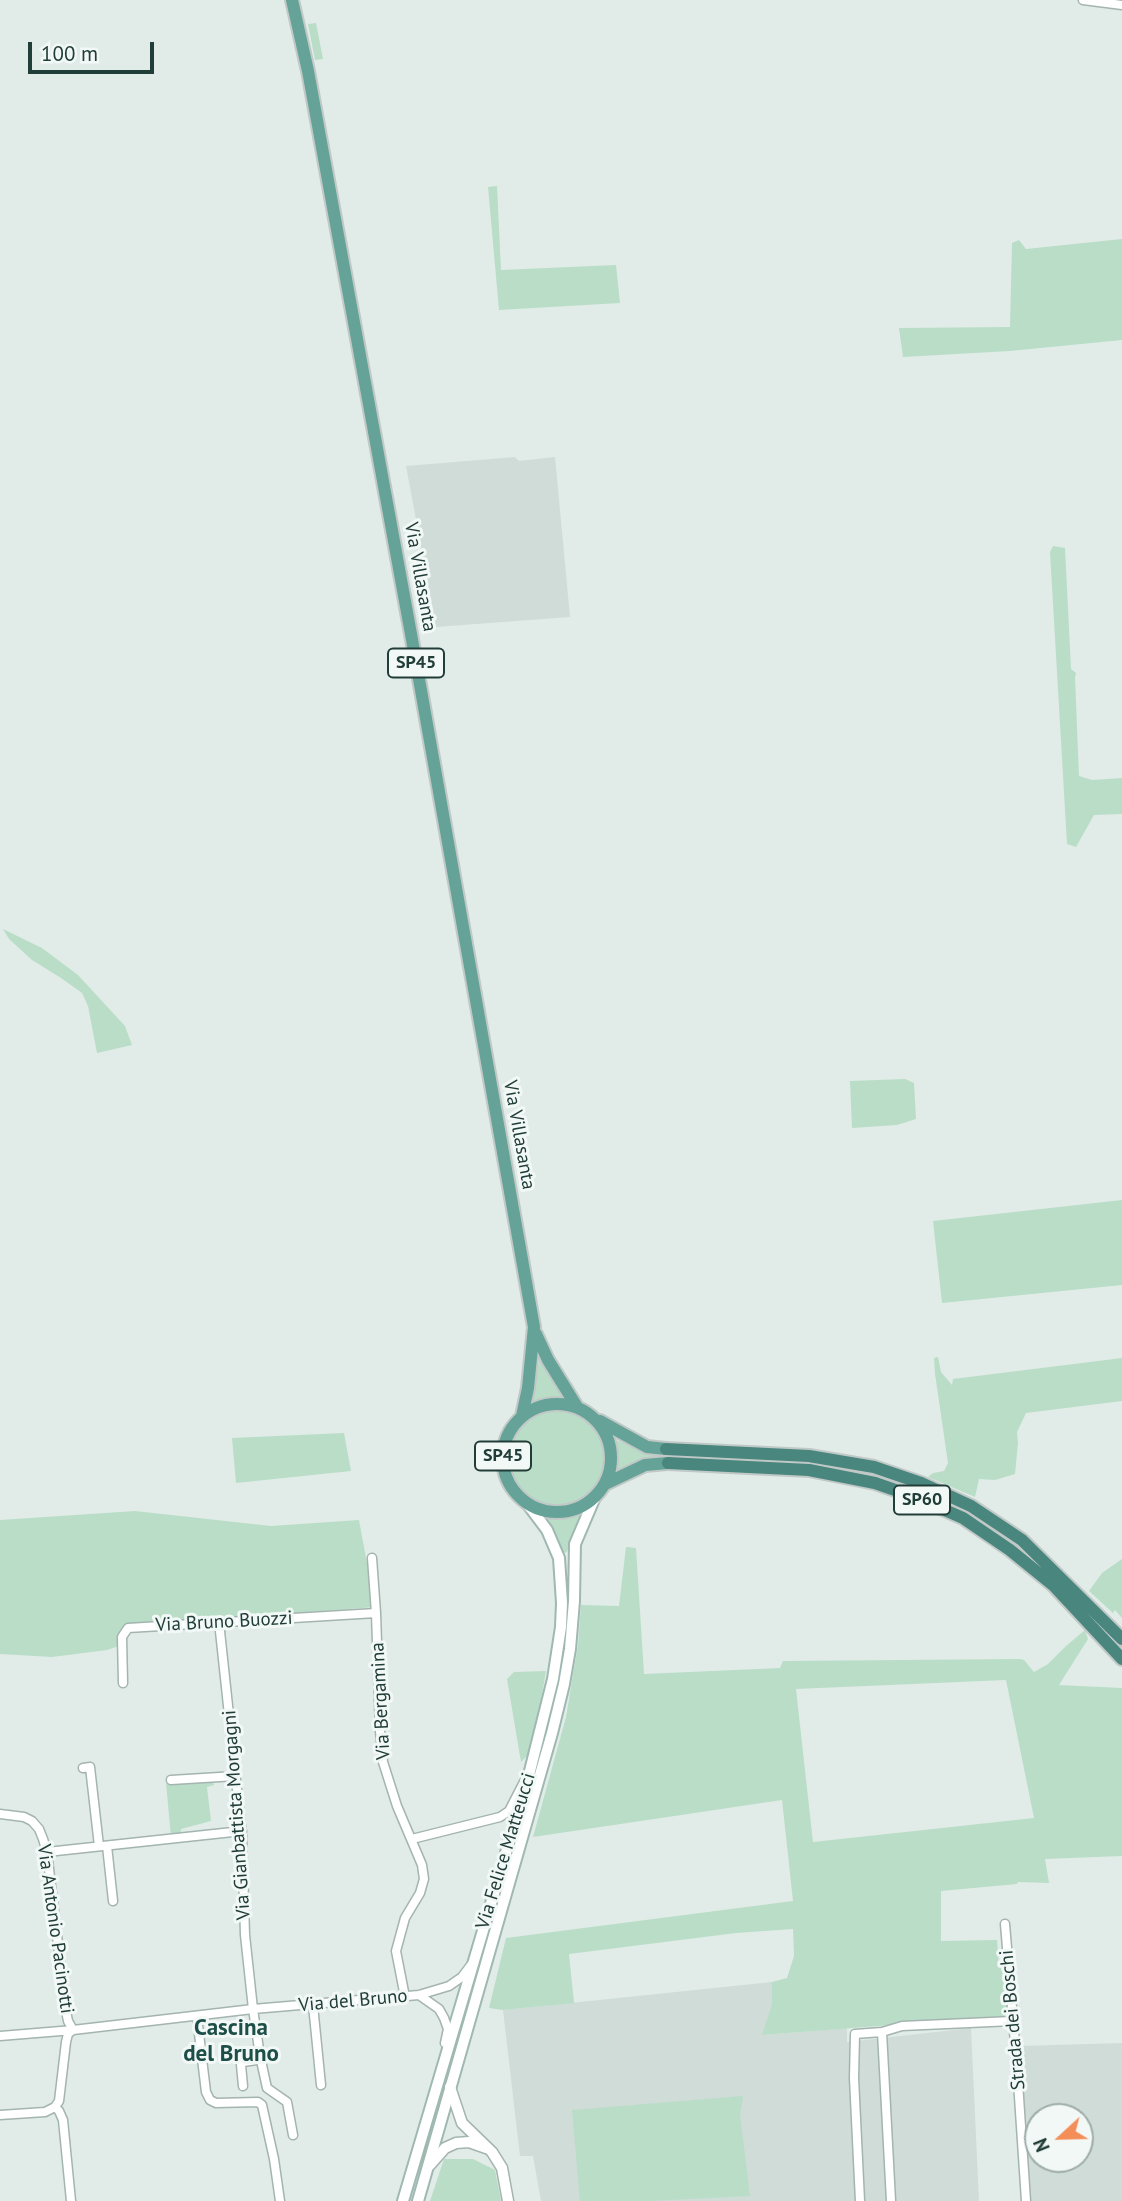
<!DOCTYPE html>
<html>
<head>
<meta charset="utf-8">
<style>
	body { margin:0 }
	#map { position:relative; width:1122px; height:2201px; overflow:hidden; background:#e1ece8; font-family:"PT Sans",sans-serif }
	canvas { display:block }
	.north { position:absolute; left:1024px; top:2103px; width:70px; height:70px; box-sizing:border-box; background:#f2f8f6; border:2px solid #9eadaa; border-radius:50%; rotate:248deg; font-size:19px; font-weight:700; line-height:28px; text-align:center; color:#213d38 }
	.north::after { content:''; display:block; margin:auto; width:24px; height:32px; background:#f38e59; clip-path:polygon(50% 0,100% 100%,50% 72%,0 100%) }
	.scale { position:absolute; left:28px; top:42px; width:126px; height:32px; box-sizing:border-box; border:4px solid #213d38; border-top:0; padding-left:9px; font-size:21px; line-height:24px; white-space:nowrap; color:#213d38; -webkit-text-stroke:5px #f2f8f6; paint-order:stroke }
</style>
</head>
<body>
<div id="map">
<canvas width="1122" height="2201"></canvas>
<div class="north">N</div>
<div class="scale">100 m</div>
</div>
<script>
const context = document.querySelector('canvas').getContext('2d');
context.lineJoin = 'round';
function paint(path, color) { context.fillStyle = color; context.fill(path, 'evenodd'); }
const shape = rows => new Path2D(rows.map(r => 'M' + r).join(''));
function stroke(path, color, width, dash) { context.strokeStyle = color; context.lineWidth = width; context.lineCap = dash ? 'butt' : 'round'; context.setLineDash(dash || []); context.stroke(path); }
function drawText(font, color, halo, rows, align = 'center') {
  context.font = font + ' "PT Sans",sans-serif'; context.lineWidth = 6; context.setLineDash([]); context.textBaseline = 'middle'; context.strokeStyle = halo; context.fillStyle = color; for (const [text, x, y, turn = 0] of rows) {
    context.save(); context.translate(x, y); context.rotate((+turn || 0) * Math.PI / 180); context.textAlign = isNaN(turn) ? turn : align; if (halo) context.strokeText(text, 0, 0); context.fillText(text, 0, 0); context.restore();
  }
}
const built = shape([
	[515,457,519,461,555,457,570,617,436,627,406,466],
	[772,1982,772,2004,763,2035,847,2028,847,2042,971,2028,979,2201,541,2201,533,2156,520,2156,503,2010],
	[1122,2043,1122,2201,1030,2201,1021,2046],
	[1038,2117,1080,2117,1080,2159,1038,2159]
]);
const green = shape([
	[316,23,323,59,315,60,308,24],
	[497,186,501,270,616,265,620,303,499,310,488,187],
	[1122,239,1122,340,1010,351,903,357,899,328,1010,327,1012,243,1019,240,1026,249],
	[1053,546,1065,548,1071,669,1076,673,1075,677,1079,776,1092,780,1122,778,1122,814,1094,815,1076,847,1067,844,1050,552],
	[3,929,42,948,78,975,125,1026,132,1045,97,1053,88,1006,82,993,61,978,32,960,9,939],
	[905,1079,914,1083,916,1119,897,1125,852,1128,850,1081],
	[1122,1200,1122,1285,942,1303,933,1221],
	[540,1356,567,1398,542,1399,530,1404],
	[938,1357,941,1372,952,1385,953,1379,1122,1358,1122,1401,1026,1413,1017,1432,1018,1443,1015,1474,995,1480,979,1479,975,1497,928,1477,933,1473,944,1471,948,1463,935,1374,934,1358],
	'508 1458a49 49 0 1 1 98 0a49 49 0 1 1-98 0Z',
	[344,1433,351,1471,236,1483,232,1438],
	[616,1440,641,1450,664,1455,640,1461,618,1470],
	[135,1511,271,1526,359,1520,375,1607,126,1626,119,1646,107,1650,52,1657,0,1654,0,1520],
	[580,1515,567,1552,563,1553,547,1521,549,1518,559,1520],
	[626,1547,636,1548,644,1674,780,1668,783,1661,1020,1659,1024,1660,1034,1672,1048,1664,1066,1646,1085,1630,1088,1639,1059,1685,1122,1688,1122,1856,1045,1859,1049,1883,1018,1882,1017,1884,941,1891,941,1941,997,1940,999,1967,1006,1968,1008,2016,762,2035,772,2004,772,1982,787,1978,794,1956,793,1929,736,1933,569,1954,574,2003,503,2010,489,2008,506,1938,793,1901,782,1800,533,1837,566,1717,578,1645,581,1605,619,1606],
	[1006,1680,1034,1818,813,1842,796,1689],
	[1122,1559,1122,1618,1115,1610,1113,1613,1089,1591,1102,1573],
	[546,1671,538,1717,529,1754,521,1762,507,1679,514,1672],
	[213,1781,214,1785,207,1787,211,1821,181,1829,181,1835,171,1837,166,1783],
	[743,2096,740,2115,750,2196,652,2201,580,2201,572,2110],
	[444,2159,473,2159,495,2170,501,2201,430,2201]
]);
const minor = shape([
	[1083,0,1122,5],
	[372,1558,376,1613,380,1731,383,1762,397,1806,422,1865,424,1879,420,1893,405,1918,396,1951,405,1997],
	[219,1622,242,1836,245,1935,253,2009,260,2056,257,2060,243,2062,241,2065,243,2086],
	[123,1683,122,1637,128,1628,376,1613],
	[83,1768,90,1767,99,1846],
	[171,1780,236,1776],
	[0,1814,24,1817,32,1821,39,1829,43,1839,47,1852,66,2011,68,2021,73,2030,253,2009,419,1995,449,1986,462,1977,471,1965],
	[412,1839,500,1817,509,1811,525,1780],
	[107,1846,113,1901],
	[47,1852,242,1831],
	[1005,1924,1017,2067,1026,2201],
	[419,1995,439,2009,444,2018,448,2029,445,2043],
	[313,2005,321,2085],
	[197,2017,206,2092,210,2100,216,2103,258,2102,262,2105,274,2159,280,2201],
	[882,2032,891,2201],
	[0,2036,73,2030,68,2034,66,2042,59,2101,55,2107,45,2112,0,2115],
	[260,2056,267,2088,287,2102,293,2135],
	[55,2107,59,2111,63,2120,71,2201],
	[860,2201,854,2078,855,2034,882,2032,902,2026,1013,2021]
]);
const tertiary = shape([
	[450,2087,462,2123,492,2152,502,2168,508,2201],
	[430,2165,445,2148,456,2143,469,2142,486,2148]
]);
const secondary = shape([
	[403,2201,529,1775,553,1679,561,1627,562,1603,559,1558,547,1530,526,1502],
	[418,2201,552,1733,564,1684,570,1649,574,1601,575,1544,595,1497]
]);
const primary = shape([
	[292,0,308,71,411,634,534,1327,528,1388,522,1416],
	[536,1334,548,1360,577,1407],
	'503 1458a54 54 0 1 1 108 0a54 54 0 1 1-108 0Z',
	[600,1421,647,1447,666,1449],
	[605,1484,645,1465,668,1463]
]);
const trunk = shape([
	[666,1449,809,1456,874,1467,921,1483,971,1506,1022,1540,1122,1639],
	[668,1463,809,1470,875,1483,915,1497,963,1518,1010,1550,1053,1585,1122,1659]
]);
const shields = [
	[416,663,56],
	[503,1456,56],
	[922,1500,56]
];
const shieldNames = [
	["SP45",416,663],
	["SP45",503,1456],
	["SP60",922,1500]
];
const streetNames = [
	["Via Villasanta",420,577,80],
	["Via Villasanta",519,1135,80],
	["Via Bruno Buozzi",224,1622,-3],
	["Via Bergamina",381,1701,-93],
	["Via Gianbattista Morgagni",237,1815,-94],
	["Via Felice Matteucci",506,1851,-73],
	["Via Antonio Pacinotti",55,1929,82],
	["Via del Bruno",353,2001,-5],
	["Strada dei Boschi",1013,2020,-95]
];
const quarterNames = [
	["Cascina",231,2028],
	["del Bruno",231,2054]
];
paint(built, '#cfdcd7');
paint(green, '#baddc7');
stroke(minor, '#a4b4b0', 11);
stroke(tertiary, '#a4b4b0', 13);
stroke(secondary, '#9fb8b2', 14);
stroke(primary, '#c1c9c7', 16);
stroke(trunk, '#c1c9c7', 16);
stroke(minor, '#fff', 8);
stroke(tertiary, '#fff', 10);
stroke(secondary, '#fff', 10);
stroke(primary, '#65a298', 12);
stroke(trunk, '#49867e', 12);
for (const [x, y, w] of shields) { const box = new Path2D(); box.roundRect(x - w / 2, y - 14.5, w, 29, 5); context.fillStyle = '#f2f8f6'; context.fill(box); stroke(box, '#213d38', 2); }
drawText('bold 18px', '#213d38', null, shieldNames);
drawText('19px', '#213d38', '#f2f8f6', streetNames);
drawText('bold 23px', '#1d4f48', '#f2f8f6', quarterNames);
</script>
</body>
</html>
